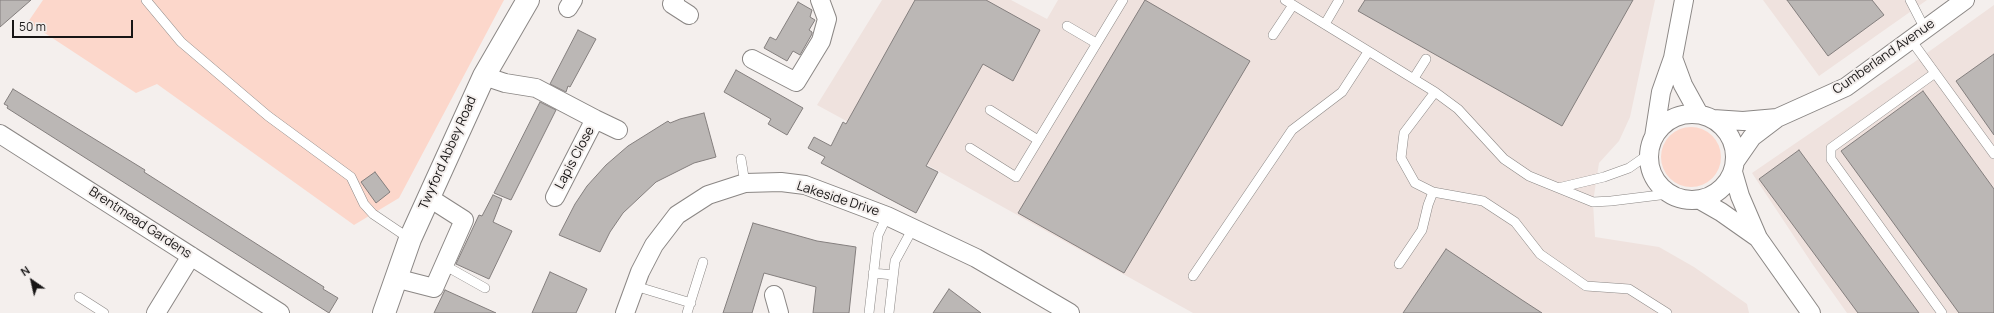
<!DOCTYPE html>
<html>
<head>
<meta charset="utf-8">
<style>
	body { margin:0 }
	#map { position:relative; width:1994px; height:313px; overflow:hidden; background:#f4efed; font-family:Manrope,sans-serif }
	canvas { display:block }
	.north { position:absolute; left:12px; top:261px; width:40px; height:40px; -webkit-text-stroke:3px #f4efed; paint-order:stroke; rotate:326deg; font-size:11px; font-weight:700; line-height:16px; text-align:center; color:#171515 }
	.north::after { content:''; display:block; margin:auto; width:14px; height:18px; background:#171515; clip-path:polygon(50% 0,100% 100%,50% 72%,0 100%) }
	.scale { position:absolute; left:12px; top:20px; width:121px; height:18px; box-sizing:border-box; border:2px solid #171515; border-top:0; padding-left:5px; font-size:12px; line-height:14px; white-space:nowrap; color:#171515; -webkit-text-stroke:3px #f4efed; paint-order:stroke }
</style>
</head>
<body>
<div id="map">
<canvas width="1994" height="313"></canvas>
<div class="north">N</div>
<div class="scale">50 m</div>
</div>
<script>
const context = document.querySelector('canvas').getContext('2d');
context.lineJoin = 'round';
function paint(path, color) { context.fillStyle = color; context.fill(path, 'evenodd'); }
const shape = rows => new Path2D(rows.map(r => 'M' + r).join(''));
function stroke(path, color, width, dash) { context.strokeStyle = color; context.lineWidth = width; context.lineCap = dash ? 'butt' : 'round'; context.setLineDash(dash || []); context.stroke(path); }
function drawText(font, color, halo, rows, align = 'center') {
  context.font = font + ' Manrope,sans-serif'; context.lineWidth = 4; context.setLineDash([]); context.textBaseline = 'middle'; context.strokeStyle = halo; context.fillStyle = color; for (const [text, x, y, turn = 0] of rows) {
    context.save(); context.translate(x, y); context.rotate((+turn || 0) * Math.PI / 180); context.textAlign = isNaN(turn) ? turn : align; if (halo) context.strokeText(text, 0, 0); context.fillText(text, 0, 0); context.restore();
  }
}
const built = shape([
	[882,0,1011,0,1047,19,1058,0,1655,0,1630,117,1619,141,1599,163,1593,202,1595,237,1659,247,1694,267,1747,304,1749,313,1193,313,942,173,817,105],
	[1763,0,1927,0,1819,76],
	[1994,5,1994,313,1847,313,1813,265,1752,173,1913,63]
]);
const green = shape([
	[43,0,504,0,399,198,354,225,157,84,136,93,28,22],
	'1661 157a30 30 0 1 1 60 0a30 30 0 1 1-60 0Z'
]);
const building = shape([
	[0,0,31,0,0,27,0,0],
	[915,0,986,0,1040,30,1013,81,983,64,926,166,938,172,916,213,821,163,825,157,808,148,814,137,831,146,843,122,846,124,915,0],
	[1145,0,1250,61,1124,273,1018,213,1145,0],
	[1365,0,1633,0,1562,126,1358,11,1365,0],
	[1787,0,1872,0,1884,15,1828,56,1787,0],
	[798,2,812,10,810,17,815,20,809,30,812,32,812,34,800,55,793,51,787,61,764,48,770,37,776,40,798,2],
	[578,30,596,39,570,87,568,86,566,92,550,84,578,30],
	[1994,54,1994,135,1956,81,1994,54],
	[736,70,803,108,787,135,768,124,771,119,724,92,736,70],
	[13,89,145,170,144,172,324,287,323,289,338,298,329,313,7,108,8,106,4,104,13,89],
	[1923,91,1994,189,1994,313,1959,313,1841,151,1923,91],
	[540,102,556,110,511,200,494,193,540,102],
	[704,113,716,157,694,163,656,182,623,213,610,232,600,252,559,235,575,204,587,186,606,165,628,146,668,121,670,123,680,119,704,113],
	[1799,150,1919,313,1858,313,1759,179,1799,150],
	[375,172,390,192,376,203,361,182,375,172],
	[493,195,502,199,493,222,512,231,489,279,456,264,479,215,482,216,493,195],
	[753,223,817,241,856,247,849,313,813,313,816,287,764,273,752,313,723,313,753,223],
	[1446,249,1522,300,1542,313,1403,313,1446,249],
	[550,272,587,289,576,313,532,313,550,272],
	[949,289,981,313,933,313,949,289],
	[445,290,496,313,434,313,445,290]
]);
const lane = shape([
	[146,0,181,42,268,116,351,177,364,204,373,214,410,239],
	[1285,0,1435,92,1458,109,1504,159,1529,176,1593,202,1611,201,1668,194],
	[1910,0,1925,29],
	[1325,24,1339,0],
	[1067,26,1096,43],
	[1273,35,1293,5],
	[1911,40,1994,154],
	[1935,73,1831,148,1831,159,1942,313],
	[1414,78,1426,59],
	[1435,92,1404,133,1401,158,1415,183,1433,192,1483,201,1515,222,1540,254,1586,286,1629,289,1667,313],
	[990,110,1038,140],
	[970,148,1016,177,1123,0],
	[741,159,745,183],
	[1558,188,1604,177,1629,168,1649,154],
	[1399,264,1422,230,1428,205,1433,192],
	[444,265,485,288],
	[873,273,893,275],
	[1193,276,1292,130,1342,92,1368,52],
	[635,286,691,303],
	[79,297,104,313],
	[687,313,703,262],
	[869,313,878,235,887,216],
	[889,313,895,261,913,228]
]);
const street = shape([
	[675,0,672,4,689,15],
	[568,8,573,0],
	[1673,58,1683,85,1699,114],
	[752,59,796,82,821,41,827,19,820,0],
	[484,76,505,83,536,88,595,119,555,197],
	'1649 157a43 43 0 1 1 86 0a43 43 0 1 1-86 0Z',
	[595,119,618,130],
	[1713,119,1743,121,1777,118],
	[0,134,280,313],
	[1654,137,1661,92,1673,58,1684,0],
	[1736,160,1752,137,1777,118,1846,87,1965,0],
	[1733,172,1740,196,1758,238,1811,313],
	[1700,200,1721,212,1758,238],
	[395,278,434,288,464,220,428,197],
	[774,295,779,313],
	[156,313,191,256],
	[625,313,640,272,654,245,677,215,708,195,745,183,781,182,805,185,887,216,976,258,1070,313]
]);
const secondary = shape([
	[384,313,410,239,484,76,528,0]
]);
const streetNames = [
	["Cumberland Avenue",1884,57,-35],
	["Twyford Abbey Road",448,153,-66],
	["Lapis Close",575,158,-62],
	["Lakeside Drive",838,199,18],
	["Brentmead Gardens",140,223,33]
];
paint(built, '#efe2de');
paint(green, '#fcd7cb');
paint(building, '#bbb7b5');
stroke(building, '#847f7e', 1);
stroke(lane, '#8b8785', 10);
stroke(street, '#8b8785', 20);
stroke(secondary, '#8b8785', 24);
stroke(lane, '#fff', 9);
stroke(street, '#fff', 18);
stroke(secondary, '#fff', 22);
drawText('13px', '#171515', '#f4efed', streetNames);
</script>
</body>
</html>
